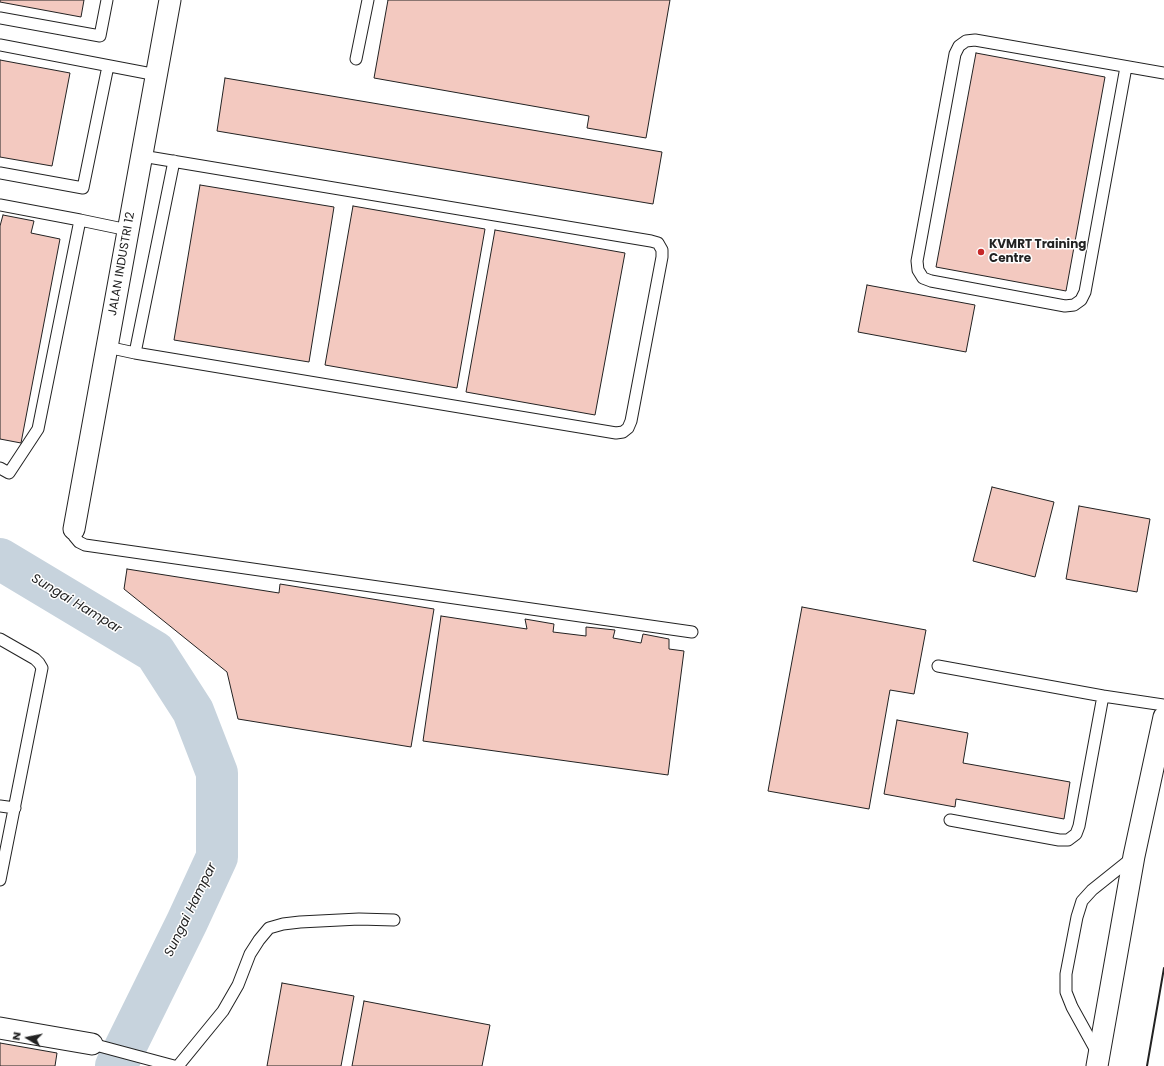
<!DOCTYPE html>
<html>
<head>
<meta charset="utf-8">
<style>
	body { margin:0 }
	#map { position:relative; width:1164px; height:1066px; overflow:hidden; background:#fff; font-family:Poppins,sans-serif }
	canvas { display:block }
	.north { position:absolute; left:8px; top:1018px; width:40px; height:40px; -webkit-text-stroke:3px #fff; paint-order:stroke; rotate:280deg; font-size:11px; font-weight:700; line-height:16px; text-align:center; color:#222 }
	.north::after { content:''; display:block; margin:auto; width:14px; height:18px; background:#222; clip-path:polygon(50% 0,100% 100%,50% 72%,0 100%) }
</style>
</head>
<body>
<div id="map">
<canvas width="1164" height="1066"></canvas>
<div class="north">N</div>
</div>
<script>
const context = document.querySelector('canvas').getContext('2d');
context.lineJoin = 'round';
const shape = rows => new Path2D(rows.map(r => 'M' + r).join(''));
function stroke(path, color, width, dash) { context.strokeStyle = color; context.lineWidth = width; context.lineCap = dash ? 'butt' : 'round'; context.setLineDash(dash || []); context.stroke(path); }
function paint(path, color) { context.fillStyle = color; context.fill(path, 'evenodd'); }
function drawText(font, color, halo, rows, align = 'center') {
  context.font = font + ' Poppins,sans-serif'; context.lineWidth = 3; context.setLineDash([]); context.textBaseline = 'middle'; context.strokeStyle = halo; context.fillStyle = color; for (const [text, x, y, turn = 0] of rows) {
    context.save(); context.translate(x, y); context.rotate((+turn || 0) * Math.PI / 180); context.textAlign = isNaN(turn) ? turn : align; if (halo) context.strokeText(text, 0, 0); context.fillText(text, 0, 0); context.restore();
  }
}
const river = shape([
	[0,559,155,652,193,711,217,773,217,857,187,922,116,1066]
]);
const building = shape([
	[0,0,84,0,81,17,0,2,0,0],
	[388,0,670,0,646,138,587,128,589,116,374,78,388,0],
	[976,53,1105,77,1066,291,936,267,976,53],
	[0,60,70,73,52,166,0,157,0,60],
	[225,78,662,152,653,204,217,131,225,78],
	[200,185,334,207,309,362,174,340,200,185],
	[353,206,485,229,457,388,325,365,353,206],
	[3,215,34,221,31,233,60,239,21,443,0,439,0,226,3,215],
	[495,230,625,253,595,415,466,392,495,230],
	[867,285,975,305,966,352,858,332,867,285],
	[992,487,1054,502,1035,577,973,561,992,487],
	[1079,506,1150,519,1137,592,1066,579,1079,506],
	[127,569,279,593,280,584,434,609,411,747,238,719,227,672,124,589,127,569],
	[802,607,926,630,914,694,890,690,869,809,768,791,802,607],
	[441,616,527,629,525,619,554,624,553,632,586,636,586,627,615,630,613,638,641,643,643,634,669,639,669,649,684,651,668,775,423,741,441,616],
	[897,720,968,733,963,763,1070,782,1064,819,956,799,955,807,884,794,897,720],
	[282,983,354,996,341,1066,267,1066,282,983],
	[364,1001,490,1025,482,1066,352,1066,364,1001],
	[0,1043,57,1053,55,1066,0,1066,0,1043]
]);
const lane = shape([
	[0,18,100,36,107,0],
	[0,45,157,75],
	[356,59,368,0],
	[1126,67,1085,292,1081,300,1074,305,1065,306,931,281,923,278,918,270,917,261,955,54,959,46,966,41,975,40,1164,73],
	[0,173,83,188,108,66],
	[0,205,80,220,38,429,9,473,0,468],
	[80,220,128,230],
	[107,347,135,353,616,433,623,432,628,428,631,421,662,257,662,250,658,243,651,241,142,156],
	[135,353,174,161],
	[74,529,74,536,79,542,85,545,692,632],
	[0,639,35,659,39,663,42,668,0,880],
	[938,666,1103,696,1079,826,1076,834,1068,840,1059,840,950,820],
	[1103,696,1164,705],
	[0,806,15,808],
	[92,1044,174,1066],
	[1098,1054,1072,1007,1066,992,1066,974,1077,917,1082,901,1092,890,1132,858],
	[178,1066,223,1011,238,985,250,954,259,940,269,928,283,924,300,922,359,919,394,920]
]);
const street = shape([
	[74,529,170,0],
	[0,1028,92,1044],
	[1097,1066,1134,856,1164,717]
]);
const wall = shape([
	[1147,1066,1164,968]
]);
const markers = [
	[981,252,4,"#c62828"]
];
const poiNames = [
	["KVMRT Training",989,245],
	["Centre",989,259]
];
const streetNames = [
	["JALAN INDUSTRI 12",122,264,-80]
];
const waterNames = [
	["Sungai Hampar",76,604,31],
	["Sungai Hampar",191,910,-64]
];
stroke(river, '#c7d3dd', 42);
paint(building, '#f3c9c0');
stroke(building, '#222', 1);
stroke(lane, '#222', 13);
stroke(street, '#222', 23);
stroke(lane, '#fff', 11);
stroke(street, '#fff', 21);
stroke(wall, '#222', 2);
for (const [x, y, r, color] of markers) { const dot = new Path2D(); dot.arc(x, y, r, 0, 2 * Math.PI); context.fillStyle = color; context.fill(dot); stroke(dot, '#fff', 1.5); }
drawText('bold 12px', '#222', '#fff', poiNames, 'left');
drawText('12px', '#222', '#fff', streetNames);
drawText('italic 13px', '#222', '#fff', waterNames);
</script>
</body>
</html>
